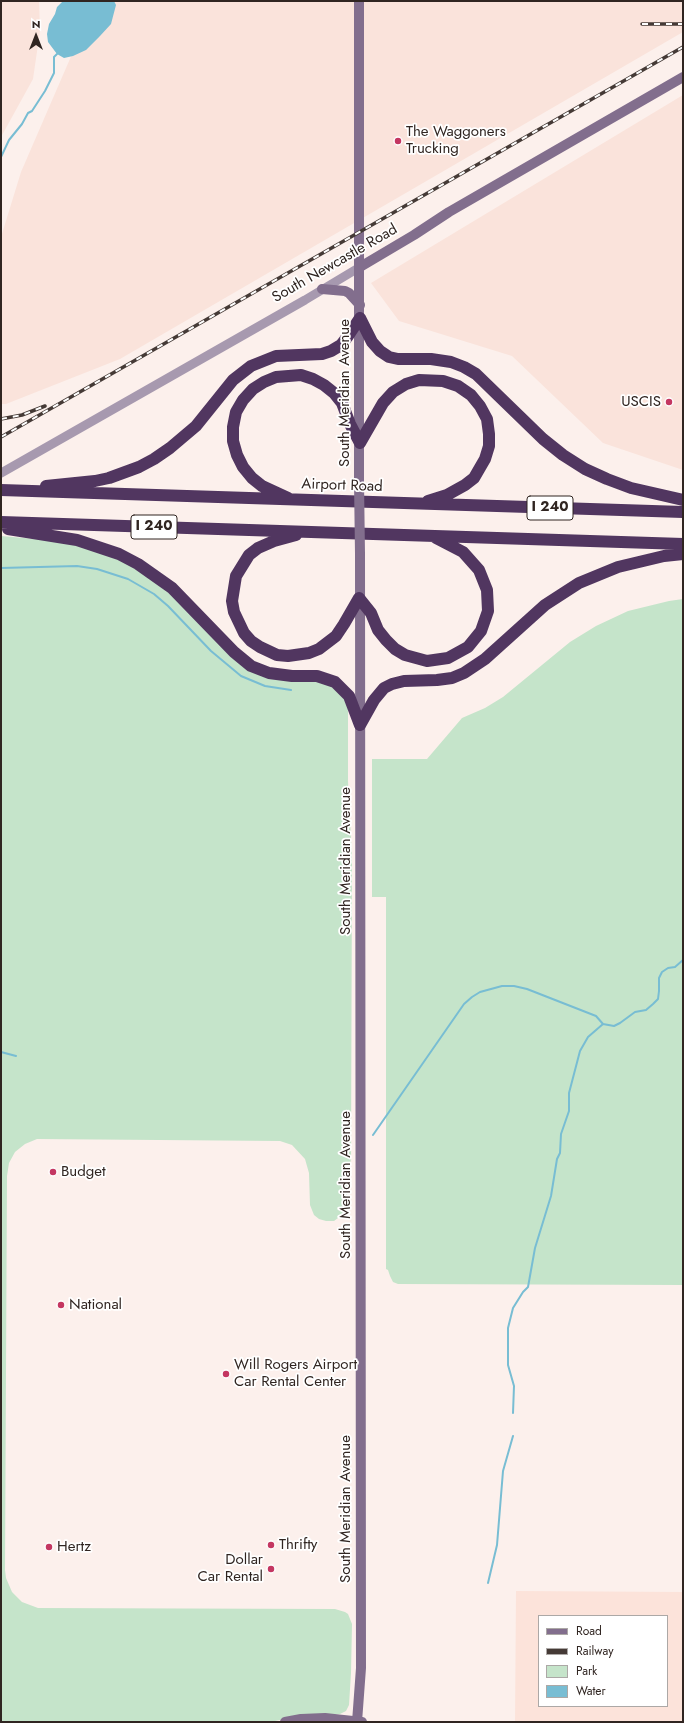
<!DOCTYPE html>
<html>
<head>
<meta charset="utf-8">
<style>
	body { margin:0 }
	#map { position:relative; width:684px; height:1723px; overflow:hidden; background:#fcf0ec; font-family:Jost,sans-serif }
	canvas { display:block }
	.frame { position:absolute; inset:0; border:2px solid #302521; pointer-events:none }
	.legend { position:absolute; left:538px; top:1615px; width:130px; height:92px; box-sizing:border-box; background:#fff; border:1px solid #aca8a6; margin:0; padding:5px 7px; list-style:none; font-size:12px; color:#302521 }
	.legend li { display:flex; align-items:center; gap:8px; height:20px }
	.legend b { width:20px; border:1px solid #aca8a6 }
	.north { position:absolute; left:16px; top:16px; width:40px; height:40px; -webkit-text-stroke:3px #fff; paint-order:stroke; rotate:0deg; font-size:11px; font-weight:700; line-height:16px; text-align:center; color:#302521 }
	.north::after { content:''; display:block; margin:auto; width:14px; height:18px; background:#302521; clip-path:polygon(50% 0,100% 100%,50% 72%,0 100%) }
</style>
</head>
<body>
<div id="map">
<canvas width="684" height="1723"></canvas>
<div class="frame"></div>
<ul class="legend">
<li><b style="height:5px;background:#826e8d"></b>Road</li>
<li><b style="height:5px;background:#453a36"></b>Railway</li>
<li><b style="height:11px;background:#c5e4ca"></b>Park</li>
<li><b style="height:11px;background:#78bdd3"></b>Water</li>
</ul>
<div class="north">N</div>
</div>
<script>
const context = document.querySelector('canvas').getContext('2d');
context.lineJoin = 'round';
function paint(path, color) { context.fillStyle = color; context.fill(path, 'evenodd'); }
const shape = rows => new Path2D(rows.map(r => 'M' + r).join(''));
function stroke(path, color, width, dash) { context.strokeStyle = color; context.lineWidth = width; context.lineCap = dash ? 'butt' : 'round'; context.setLineDash(dash || []); context.stroke(path); }
function drawText(font, color, halo, rows, align = 'center') {
  context.font = font + ' Jost,sans-serif'; context.lineWidth = 3.5; context.setLineDash([]); context.textBaseline = 'middle'; context.strokeStyle = halo; context.fillStyle = color; for (const [text, x, y, turn = 0] of rows) {
    context.save(); context.translate(x, y); context.rotate((+turn || 0) * Math.PI / 180); context.textAlign = isNaN(turn) ? turn : align; if (halo) context.strokeText(text, 0, 0); context.fillText(text, 0, 0); context.restore();
  }
}
const commercial = shape([
	[516,1591,683,1592,683,1722,515,1722],
	[539,1616,667,1616,667,1706,539,1706]
]);
const built = shape([
	[1,1,39,1,40,31,33,79,1,137],
	[95,1,683,1,683,32,120,359,6,404,1,404,1,237,21,172],
	[683,95,683,470,603,443,512,356,399,321,371,283]
]);
const green = shape([
	[1,536,36,539,53,539,110,554,157,581,240,663,323,680,344,696,348,709,348,781,352,858,351,1159,347,1178,347,1205,342,1215,334,1221,326,1221,319,1219,314,1215,310,1205,309,1173,305,1159,292,1145,280,1141,37,1139,25,1144,15,1152,9,1163,7,1176,5,1570,6,1578,12,1592,22,1602,38,1608,335,1609,345,1612,348,1614,352,1624,351,1673,349,1705,346,1711,340,1714,290,1718,270,1722,1,1722],
	[683,599,683,1285,398,1284,393,1282,390,1276,388,1270,386,1269,386,897,372,897,372,759,427,759,462,718,485,708,503,697,570,642,596,626,628,611,669,601]
]);
const water = shape([
	[63,1,114,1,116,5,111,24,100,36,86,50,73,56,64,58,57,54,48,42,47,34,49,24,55,14,57,7]
]);
const stream = shape([
	[1,157,9,140,22,124,28,113,32,111,45,91,54,73,54,57,57,54],
	[1,568,77,566,97,569,128,579,154,594,168,606,211,651,241,676,265,686,291,690],
	[1,1052,16,1056],
	[373,1135,464,1004,472,997,480,992,502,986,514,986,527,989,596,1016,603,1024],
	[513,1413,514,1386,508,1365,508,1328,513,1308,523,1292,528,1287,535,1248,551,1196,557,1159,560,1153,561,1134,569,1111,569,1093,580,1051,588,1037,603,1024,614,1026,620,1023,635,1012,646,1010,653,1004,658,999,659,991,659,978,662,972,668,968,675,967,683,960],
	[488,1583,497,1545,503,1471,513,1436]
]);
const tertiary = shape([
	[1,473,305,300,360,267]
]);
const secondary = shape([
	[360,267,414,235,449,212,683,77],
	[322,289,345,291,349,293,360,305],
	[359,481,359,1],
	[285,1722,301,1719,325,1718,362,1722],
	[357,1722,361,1668,360,554]
]);
const motorway = shape([
	[360,318,372,342,380,351,389,357,398,359,431,359,451,362,464,367,476,374,543,439,563,455,585,469,607,479,631,488,683,500],
	[360,443,383,403,393,392,406,384,419,380,443,381,458,386,471,395,480,406,487,419,489,434,489,446,485,459,474,478,465,485,447,495,428,501],
	[46,486,95,481,109,478,139,467,154,459,170,448,196,426,233,380,251,366,276,356,322,354,331,351,341,345,348,336,360,318],
	[1,490,683,512],
	[288,498,262,486,252,478,243,467,237,455,233,441,233,427,236,412,243,400,253,389,264,382,276,377,301,375,313,379,324,385,334,393,342,403,350,424,360,443],
	[1,522,683,544],
	[8,529,77,540,119,554,138,564,172,588,234,652,251,666,269,673,292,676,317,676,335,682,349,696,360,725],
	[296,535,274,541,258,548,249,555,236,576,232,601,234,612,244,633,251,641,260,647,277,655,288,656,309,653,319,649,336,636,344,624,359,598,371,613,378,630,386,640,395,649,405,655,427,661,448,658,468,647,481,631,488,611,487,590,479,570,463,552,436,538],
	[360,725,374,700,384,688,392,684,404,681,437,680,452,678,464,673,485,659,545,605,579,583,618,567,664,556,683,554]
]);
const rail = shape([
	[642,24,683,24],
	[1,419,22,415,45,406],
	[1,437,683,47]
]);
const secondaryBridge = shape([
	[359,481,360,554]
]);
const markers = [
	[398,141,4,"#c43661"],
	[669,402,4,"#c43661"],
	[53,1172,4,"#c43661"],
	[61,1305,4,"#c43661"],
	[226,1374,4,"#c43661"],
	[271,1545,4,"#c43661"],
	[49,1547,4,"#c43661"],
	[271,1569,4,"#c43661"]
];
const shields = [
	[550,508,46],
	[154,527,46]
];
const shieldNames = [
	["I 240",550,508],
	["I 240",154,527]
];
const poiNames = [
	["The Waggoners",406,132],
	["Trucking",406,149],
	["USCIS",661,402,"right"],
	["Budget",61,1172],
	["National",69,1305],
	["Will Rogers Airport",234,1365],
	["Car Rental Center",234,1382],
	["Thrifty",279,1545],
	["Hertz",57,1547],
	["Dollar",263,1560,"right"],
	["Car Rental",263,1577,"right"]
];
const streetNames = [
	["South Newcastle Road",335,264,-30],
	["South Meridian Avenue",345,393,-90],
	["Airport Road",342,486,2],
	["South Meridian Avenue",346,861,-90],
	["South Meridian Avenue",346,1185,-90],
	["South Meridian Avenue",346,1509,-90]
];
paint(commercial, '#fce3da');
paint(built, '#fae3db');
paint(green, '#c5e4ca');
paint(water, '#78bdd3');
stroke(stream, '#78bdd3', 2);
stroke(tertiary, '#a799af', 9);
stroke(secondary, '#826e8d', 10);
stroke(motorway, '#513660', 12);
stroke(rail, '#453a36', 3.5);
stroke(rail, '#fff', 2, [6]);
stroke(secondaryBridge, '#826e8d', 10);
for (const [x, y, r, color] of markers) { const dot = new Path2D(); dot.arc(x, y, r, 0, 2 * Math.PI); context.fillStyle = color; context.fill(dot); stroke(dot, '#fff', 1.5); }
for (const [x, y, w] of shields) { const box = new Path2D(); box.roundRect(x - w / 2, y - 12, w, 24, 3); context.fillStyle = '#fff'; context.fill(box); stroke(box, '#302521', 1); }
drawText('bold 14px', '#302521', null, shieldNames);
drawText('15px', '#302521', '#fff', poiNames, 'left');
drawText('15px', '#302521', '#fff', streetNames);
</script>
</body>
</html>
